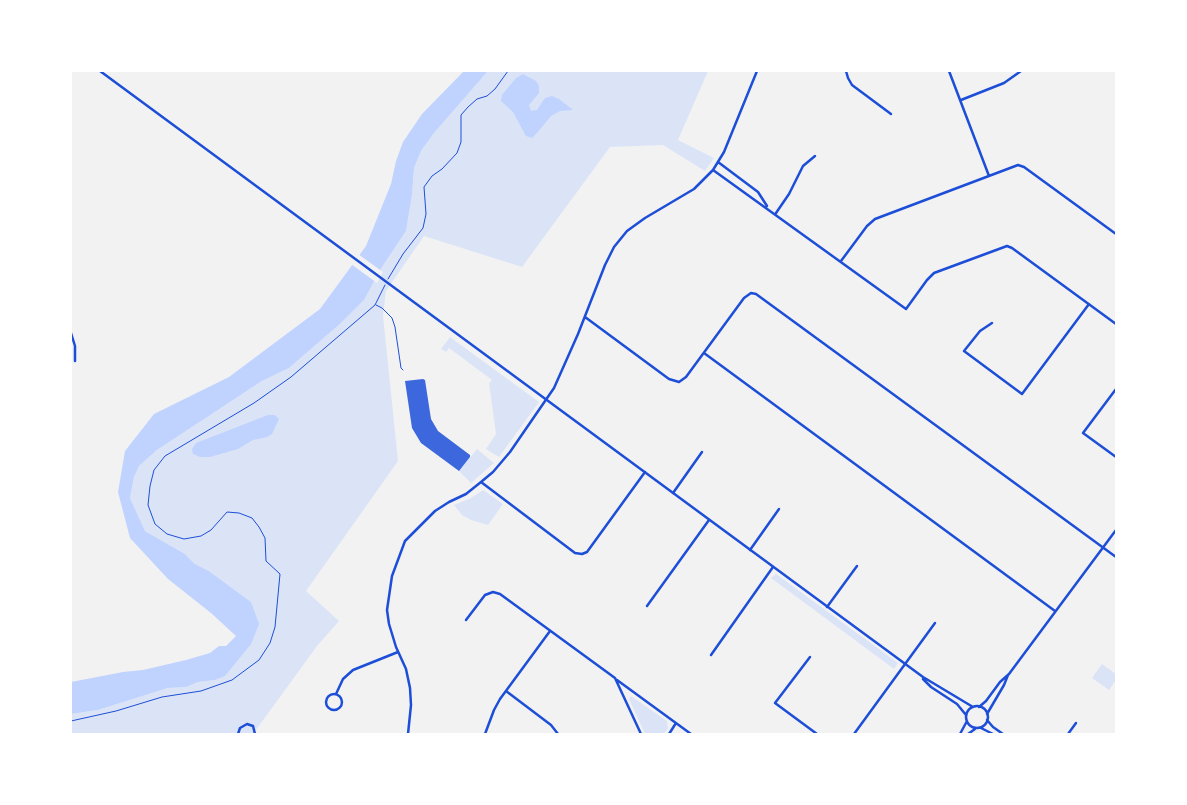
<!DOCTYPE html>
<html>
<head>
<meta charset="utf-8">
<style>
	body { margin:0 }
	#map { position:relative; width:1187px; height:805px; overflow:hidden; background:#f2f2f2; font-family:Raleway,sans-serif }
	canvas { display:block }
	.frame { position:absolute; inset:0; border:72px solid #fff; pointer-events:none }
</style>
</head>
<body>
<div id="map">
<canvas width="1187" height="805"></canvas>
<div class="frame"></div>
</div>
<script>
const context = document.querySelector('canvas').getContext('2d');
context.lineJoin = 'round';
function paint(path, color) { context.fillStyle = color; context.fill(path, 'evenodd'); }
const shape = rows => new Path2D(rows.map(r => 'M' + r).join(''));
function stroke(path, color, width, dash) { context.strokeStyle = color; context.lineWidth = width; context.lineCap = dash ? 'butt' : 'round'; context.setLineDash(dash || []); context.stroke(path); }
const green = shape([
	[488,71,708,71,678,140,714,158,705,171,663,145,610,147,522,267,424,236,386,291,383,315,398,461,306,591,339,621,317,646,253,734,71,734,71,714,98,710,168,688,186,687,198,682,215,680,225,676,235,663,251,602,209,571,195,564,185,554,145,531,130,498,134,477,139,466,157,450,262,381,289,368,341,323,364,300,382,267,406,231,412,195,414,168,421,151,434,133],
	[450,337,539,402,499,457,486,449,496,434,489,383,492,380,449,348,446,352,441,349],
	[477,449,494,463,471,483,459,471],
	[483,490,503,504,488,525,471,520,462,515,454,505,471,498],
	[776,574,898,663,894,669,771,578],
	[1102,664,1116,674,1116,680,1109,690,1092,678],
	[631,696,667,721,668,728,664,734,645,734,629,699]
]);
const water = shape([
	[464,71,488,71,434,133,421,151,414,168,412,195,406,231,382,267,364,300,341,323,289,368,262,381,157,450,139,466,134,477,130,498,145,531,185,554,195,564,209,571,251,602,259,624,251,644,225,676,215,680,198,682,186,687,168,688,98,710,71,714,71,682,123,672,143,670,186,660,210,653,219,646,226,646,236,636,211,613,168,579,130,538,118,492,125,451,154,414,229,377,320,309,366,246,391,184,396,161,403,142,422,114],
	[523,74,536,81,539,86,539,93,529,105,531,111,537,110,545,98,552,96,559,99,573,110,560,111,551,116,536,134,532,138,526,136,513,112,501,101,502,95,516,78],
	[268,415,275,415,279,419,272,434,267,437,253,440,238,449,210,457,200,457,193,454,192,449,196,443]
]);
const pier = shape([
	[358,254,383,272,377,283,351,264]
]);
const building = shape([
	[423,379,425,380,431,419,438,431,470,455,470,457,459,471,421,443,412,428,405,381]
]);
const path = shape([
	[388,279,403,254,423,228,426,214,424,187,432,176,442,169,457,153,461,142,461,115,468,107,477,99,487,96,495,89,508,71],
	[376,305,382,308,392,318,395,327,401,368,403,370],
	[71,721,116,711,162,697,201,691,232,680,259,660,270,643,275,627,280,574,266,561,265,538,259,527,252,518,239,513,227,512,211,530,201,536,184,539,167,534,155,524,148,505,150,486,154,470,165,456,254,403,291,377,375,305,385,285]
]);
const minor = shape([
	[846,71,848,78,852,85,891,114],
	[949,71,989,176],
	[961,100,1004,83,1021,71],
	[718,162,758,192,767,206],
	[713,170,906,309,927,280,934,273,1007,246,1012,248,1116,324],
	[776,213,789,194,803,166,815,156],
	[841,261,867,226,875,219,1018,165,1024,167,1116,234],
	[585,317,669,379,679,382,686,377,744,298,751,293,756,294,1116,557],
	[992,323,980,331,964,351,1022,394,1089,304],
	[71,333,75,346,75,361],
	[704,353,1055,611],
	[1116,389,1083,433,1116,457],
	[481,482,575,553,582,554,587,552,645,472],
	[673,493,702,452],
	[750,550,779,509],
	[647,606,709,520],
	[827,607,857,566],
	[466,620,485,595,493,592,500,594,615,678,641,734],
	[711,655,773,567],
	[810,657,775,703,817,734],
	[617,680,691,734],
	[506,691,551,725,558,734],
	'326 702a8 8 0 1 1 16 0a8 8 0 1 1-16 0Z',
	[336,694,343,679,353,670,398,652],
	[238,734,240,728,247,724,253,726,255,734],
	[408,734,411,705,410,688,406,669,396,647,389,624,387,610,392,576,405,541,435,511,449,502,466,494,481,482,493,472,510,452,554,388,578,334,605,265,614,247,627,231,645,218,694,189,713,170,724,152,757,71],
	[485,734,494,710,500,699,550,631],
	[669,734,676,723],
	[854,734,935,623],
	[1068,734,1076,723]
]);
const tertiary = shape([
	[100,71,923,677,973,707],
	[923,679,931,687,957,704,966,715],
	'966 717a11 11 0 1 1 22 0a11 11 0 1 1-22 0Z',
	[979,707,986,701,1000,682,1009,674,1116,530],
	[987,714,1004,685,1008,675],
	[987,720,993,727,1003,734],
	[981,728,993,734],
	[960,734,967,721],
	[968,734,975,729]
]);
paint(green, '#dbe4f7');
paint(water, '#bfd3fe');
paint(pier, '#f2f2f2');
paint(building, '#3d67dc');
stroke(path, '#1d4ed8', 1);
stroke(minor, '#1d4ed8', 2.5);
stroke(tertiary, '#1d4ed8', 2.5);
</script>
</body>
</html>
